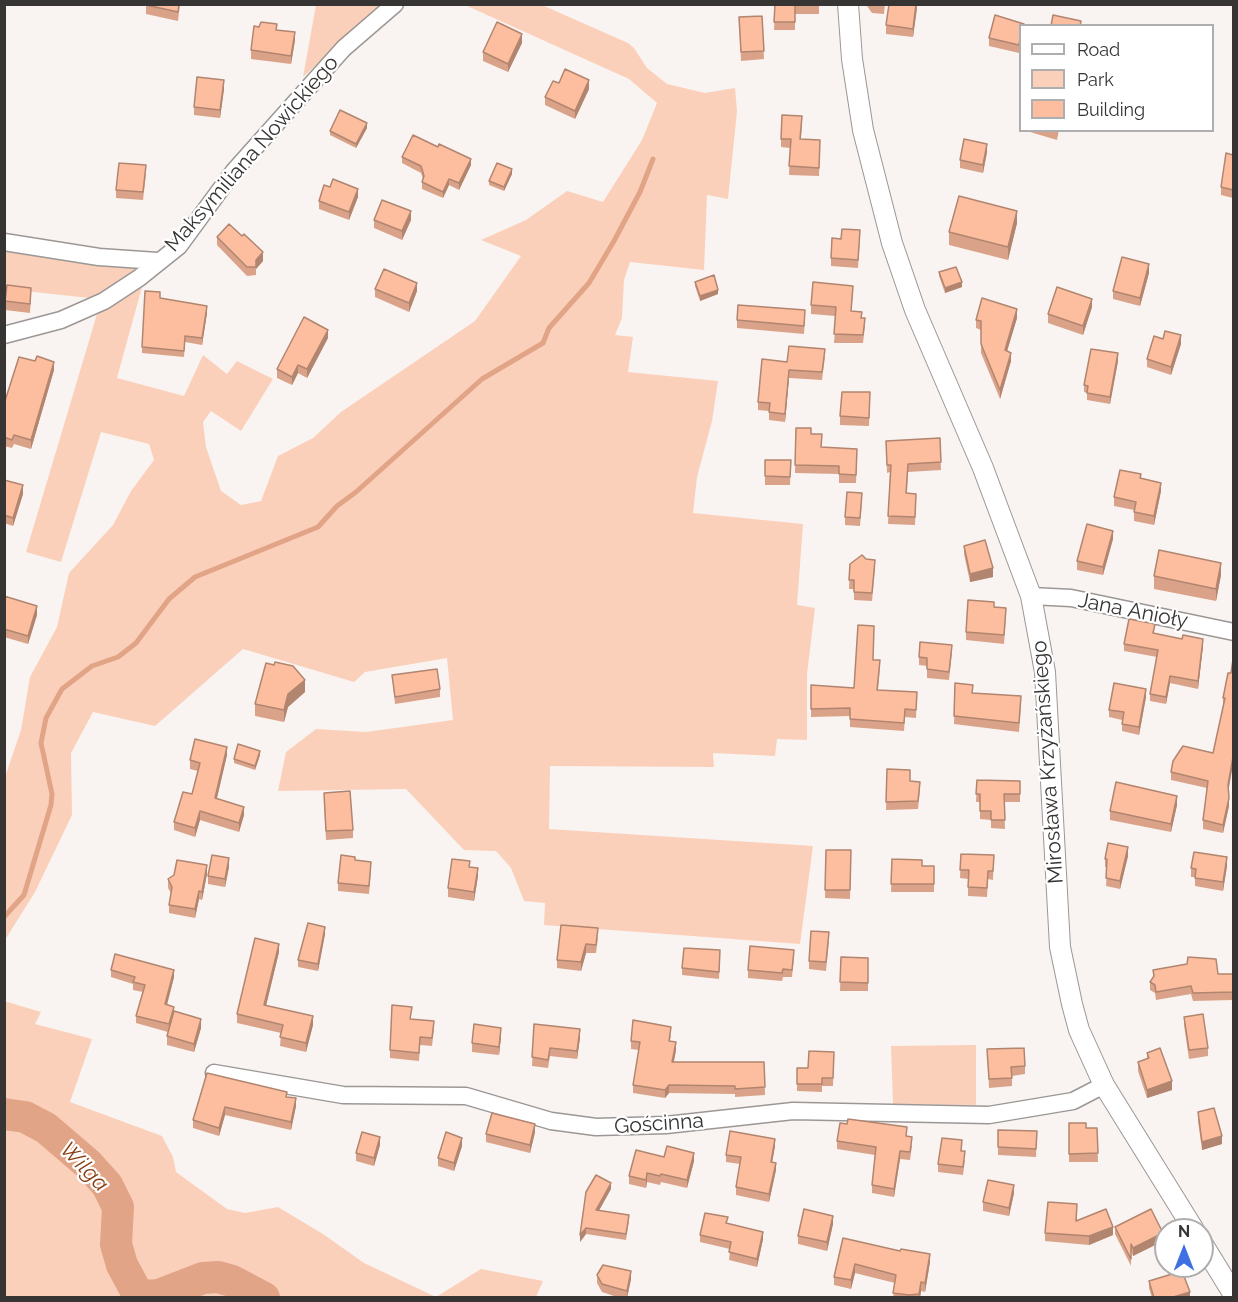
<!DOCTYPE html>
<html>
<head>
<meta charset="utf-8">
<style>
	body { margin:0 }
	#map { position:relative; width:1238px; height:1302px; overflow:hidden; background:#f9f4f1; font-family:Raleway,sans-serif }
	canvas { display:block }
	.frame { position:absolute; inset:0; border:6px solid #373534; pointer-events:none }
	.legend { position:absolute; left:1019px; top:24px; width:195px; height:108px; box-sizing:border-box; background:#fff; border:2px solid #afaeae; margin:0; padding:8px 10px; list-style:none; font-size:18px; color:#373534 }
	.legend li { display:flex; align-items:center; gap:12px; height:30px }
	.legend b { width:30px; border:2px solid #afaeae }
	.north { position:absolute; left:1154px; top:1218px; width:60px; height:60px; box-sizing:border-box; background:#fff; border:2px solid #afaeae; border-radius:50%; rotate:0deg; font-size:16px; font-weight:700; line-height:24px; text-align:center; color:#373534 }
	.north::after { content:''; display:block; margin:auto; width:21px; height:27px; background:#3f70e1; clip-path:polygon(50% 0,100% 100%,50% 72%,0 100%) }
</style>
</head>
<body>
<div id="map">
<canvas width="1238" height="1302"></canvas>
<div class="frame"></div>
<ul class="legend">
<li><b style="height:8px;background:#fff"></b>Road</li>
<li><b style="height:16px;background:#fbd0bb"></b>Park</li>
<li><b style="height:16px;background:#fdbe9f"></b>Building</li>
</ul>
<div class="north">N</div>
</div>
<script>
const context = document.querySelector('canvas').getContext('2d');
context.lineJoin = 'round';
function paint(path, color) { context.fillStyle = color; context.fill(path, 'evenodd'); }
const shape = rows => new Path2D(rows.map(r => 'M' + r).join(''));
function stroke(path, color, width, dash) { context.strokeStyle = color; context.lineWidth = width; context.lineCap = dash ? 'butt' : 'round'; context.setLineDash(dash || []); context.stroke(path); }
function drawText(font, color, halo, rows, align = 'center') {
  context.font = font + ' Raleway,sans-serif'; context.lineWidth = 4.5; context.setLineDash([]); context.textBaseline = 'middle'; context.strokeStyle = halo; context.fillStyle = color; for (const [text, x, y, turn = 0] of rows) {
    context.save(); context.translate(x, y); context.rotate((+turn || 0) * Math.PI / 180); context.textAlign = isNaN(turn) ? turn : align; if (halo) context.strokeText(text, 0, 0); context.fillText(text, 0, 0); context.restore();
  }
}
const green = shape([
	[316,5,381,5,303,77],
	[465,5,542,5,628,43,634,48,647,68,667,84,705,93,735,88,737,111,728,199,707,195,704,270,630,262,624,280,622,318,615,335,633,337,628,372,718,381,712,421,697,477,693,513,803,524,797,605,815,608,807,674,807,740,777,739,775,756,713,753,714,767,550,766,549,829,813,846,800,944,544,925,545,903,524,901,511,868,496,851,464,850,406,789,278,791,286,752,316,729,366,732,453,720,447,658,365,672,354,682,243,649,155,726,93,712,71,753,72,815,35,892,5,940,5,777,21,730,30,677,57,627,69,573,113,525,131,491,154,460,149,444,101,432,61,562,26,552,97,314,142,287,117,378,184,396,203,355,227,374,237,361,273,379,241,431,211,411,203,422,206,447,221,491,241,505,261,501,278,456,313,438,341,412,475,321,521,256,481,240,526,220,567,191,603,202,642,140,657,103,629,79],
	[5,248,136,266,140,271,90,298,5,289],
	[4,1001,41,1012,35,1024,92,1039,70,1102,162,1136,173,1157,176,1172,227,1209,245,1213,278,1207,323,1234,364,1263,436,1297,481,1269,543,1281,536,1297,5,1297],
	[976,1045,976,1105,893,1104,891,1046]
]);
const stream = shape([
	[4,917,24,895,51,805,52,794,41,743,46,718,62,689,92,666,118,657,136,643,169,599,195,577,318,527,337,506,356,492,482,379,543,343,549,328,589,283,614,241,640,192,653,159]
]);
const river = shape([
	[4,1114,25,1117,46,1128,88,1164,107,1185,118,1207,116,1244,122,1265,136,1291,142,1296,159,1295,203,1278,218,1277,232,1281,264,1298]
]);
const minor = shape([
	[4,242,99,257,157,261],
	[4,335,61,320,104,301,139,278,179,246,234,171,317,78,344,48,395,4],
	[1031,596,1071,598,1234,632],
	[214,1073,343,1095,466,1096,551,1121,596,1127,666,1125,793,1111,989,1115,1073,1101,1104,1085]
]);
const tertiary = shape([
	[848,4,852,59,863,130,892,243,915,310,983,468,1031,596,1045,672,1060,947,1072,1004,1079,1030,1104,1085,1194,1230],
	[1202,1243,1234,1295]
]);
const wall = shape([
	[146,4,180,4,178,21,146,14],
	[775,4,819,5,819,14,795,14,795,30,774,30],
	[867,4,885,4,884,14,872,13,867,6],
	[917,4,913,37,886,34,886,25],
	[762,16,764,59,741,61,739,17],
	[1024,24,1019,53,989,46,989,38],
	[277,30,295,40,291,64,251,59,251,50],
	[522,43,508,72,483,61,483,52],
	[224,89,220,118,194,115,194,107],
	[589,89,575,119,545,105,545,97],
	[802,124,801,139,820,149,819,176,789,175,790,148,781,147,781,139],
	[367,128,356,148,330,135,330,131],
	[1030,130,1059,130,1057,140,1030,132],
	[987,152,983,173,960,168,960,160],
	[1233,155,1233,198,1221,195,1221,187],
	[402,157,471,165,459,190,449,185,443,198,422,189,422,182,423,179,421,173,402,163],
	[146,174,143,200,116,198,116,190],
	[512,174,504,191,489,185,489,181],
	[358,197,349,220,319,209,319,201],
	[374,220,411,220,402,240,374,228],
	[1017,223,1008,260,949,245,949,232],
	[242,236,263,261,256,269,256,275,247,276,217,245,217,237],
	[860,238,858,268,831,266,831,258,841,239],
	[939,272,962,287,945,293,939,276],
	[1149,273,1140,306,1113,299,1113,291],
	[695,282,718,294,700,301,695,286],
	[375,289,417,291,409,312,375,297],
	[853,294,851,311,862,318,865,326,863,343,834,343,836,316,811,314,811,305],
	[31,296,30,313,5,310,5,301],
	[160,298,207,313,202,345,185,342,184,357,142,353,142,347],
	[1092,307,1083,335,1048,323,1048,314],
	[805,318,804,334,737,328,737,320],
	[1017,318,1007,351,1011,361,1000,399,981,353,981,330,976,328,976,320],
	[328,338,307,378,298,373,292,385,277,378,277,369],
	[1181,344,1171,375,1147,367,1147,359],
	[825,357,822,380,789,378,785,422,769,420,769,411,758,410,758,402,787,362],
	[1118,361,1110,404,1087,400,1087,393,1084,392,1084,385],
	[54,370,31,449,14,444,12,448,4,446,4,404],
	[870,392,869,426,840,425,840,416],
	[796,428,811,434,821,447,857,457,856,483,839,483,839,474,795,473],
	[940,438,941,470,908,472,907,493,916,501,915,525,888,524,890,472,887,473,886,441],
	[765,460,791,460,790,485,765,485],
	[1141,478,1161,491,1154,525,1134,521,1134,510,1114,506,1114,497],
	[4,480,23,494,13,526,4,523],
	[862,501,860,526,845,525,845,517],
	[1113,539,1103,575,1077,570,1077,561],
	[964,546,993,577,970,582,964,554],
	[850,564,875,568,872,601,854,600,854,589,849,589],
	[1221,575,1216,601,1154,589,1154,576],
	[4,596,37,615,28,644,4,637],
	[994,607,1006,616,1004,644,966,640,966,632],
	[1154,634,1203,646,1198,689,1170,683,1166,704,1150,701,1150,694,1157,657,1124,651,1124,644],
	[952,653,949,680,927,678,927,666,919,665,919,657],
	[873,660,880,668,878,690,917,692,916,718,905,717,904,731,850,727,850,716,811,717,811,685,854,688],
	[1228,673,1229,806,1223,833,1203,829,1203,820,1207,788,1171,780,1171,772,1213,753,1223,706,1223,698],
	[392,675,440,689,440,697,395,704],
	[955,683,973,693,1021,704,1019,732,954,724],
	[305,692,288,707,284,722,255,716,255,704],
	[1146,697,1139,735,1122,731,1122,720,1109,717,1109,710],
	[227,755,217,798,244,815,239,832,200,820,195,837,174,830,174,822,192,794,198,771,190,769,190,760],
	[260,755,255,770,234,763,234,759],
	[887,769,910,781,920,790,918,809,886,810],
	[977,780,1020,781,1020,802,1004,802,1005,829,991,828,991,820,980,819,980,802,976,802],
	[324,802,353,830,353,838,326,840],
	[1177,805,1171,832,1110,820,1110,811],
	[826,850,851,850,850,899,825,898],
	[961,854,994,855,993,880,988,879,987,897,968,896,968,879,960,878],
	[1128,856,1120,889,1106,886,1107,867,1105,867,1105,859],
	[892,859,922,866,934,866,934,892,891,892],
	[355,860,371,870,369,894,338,891,338,883],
	[1227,866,1223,891,1195,886,1195,877,1191,877,1191,868],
	[229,867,225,887,208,884,208,876],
	[470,867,478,876,474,901,448,897,448,888],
	[207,874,202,900,199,899,195,918,169,913,169,905,171,893,168,888,168,879],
	[325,934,318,971,298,967,298,960],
	[598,937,596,953,586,953,581,971,557,968,557,960],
	[829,941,826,971,809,969,809,961],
	[279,952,266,1006,313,1025,306,1052,280,1046,281,1033,237,1023,237,1014],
	[720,957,719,979,682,975,682,968],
	[794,957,792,977,783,977,782,981,748,978,748,970],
	[841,957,868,958,868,991,840,991],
	[111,970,174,977,167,1005,174,1013,201,1028,194,1052,167,1045,167,1036,168,1032,136,1023,136,1016,143,992,133,990,133,984,111,977],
	[1153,970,1218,974,1233,974,1233,1000,1193,1001,1191,994,1156,1000,1155,993,1150,990,1150,982,1153,978],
	[1184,1017,1208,1048,1208,1056,1189,1059,1184,1025],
	[411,1019,434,1029,432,1046,420,1045,419,1061,390,1058,390,1050],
	[534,1024,580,1038,577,1059,550,1056,548,1068,532,1066],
	[671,1035,670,1041,676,1050,674,1062,764,1062,765,1095,735,1097,735,1094,669,1093,665,1098,633,1093,633,1085,639,1050,631,1049,631,1041],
	[501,1036,499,1055,472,1052,472,1043],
	[987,1049,1025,1066,1025,1074,1012,1076,1012,1086,989,1088],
	[834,1052,833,1086,822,1086,822,1092,797,1091,797,1068,808,1068],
	[1147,1053,1172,1090,1147,1098,1138,1071,1138,1062,1147,1059],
	[207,1073,296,1106,291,1130,225,1115,219,1136,193,1128,193,1120],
	[1198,1112,1222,1144,1202,1150,1198,1121],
	[1069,1123,1086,1128,1097,1128,1098,1162,1069,1162],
	[1037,1131,1036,1157,998,1155,998,1147],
	[535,1132,530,1153,486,1142,486,1134],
	[907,1137,912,1146,910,1160,900,1159,894,1197,872,1193,872,1185,875,1155,837,1149,837,1141],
	[380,1145,374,1166,356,1161,356,1153],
	[462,1146,454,1171,438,1166,438,1158],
	[775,1146,772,1162,776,1170,769,1202,736,1195,736,1187,740,1164,726,1162,726,1155],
	[664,1157,694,1161,687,1188,661,1182,660,1185,647,1182,646,1188,629,1184,629,1176],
	[965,1160,963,1175,938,1172,938,1164],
	[611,1189,599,1210,629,1221,626,1240,586,1234,580,1242,580,1235],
	[1014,1193,1009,1216,983,1211,983,1202],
	[1077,1213,1077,1221,1113,1235,1089,1245,1045,1241,1045,1233],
	[728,1223,763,1239,757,1267,729,1260,730,1249,700,1242,700,1235],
	[833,1224,827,1251,798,1244,798,1236],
	[1115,1227,1163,1241,1133,1256,1131,1251,1131,1266,1115,1234],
	[843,1238,930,1262,925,1292,921,1291,920,1298,893,1298,895,1283,855,1273,851,1289,834,1285,834,1277],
	[597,1275,631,1279,627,1298,620,1298,602,1292,597,1283],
	[1149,1281,1190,1298,1152,1298,1149,1288]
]);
const shadedWall = shape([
	[916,4,917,9,913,37,913,29],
	[295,32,295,40,291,64,291,56],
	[522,34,522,43,508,72,508,64],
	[224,80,224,89,220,118,220,110],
	[589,80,589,89,575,119,575,111],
	[367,123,367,128,356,148,356,144],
	[987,144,987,152,983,173,983,165],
	[471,159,471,165,459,190,459,183],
	[512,169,512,174,504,191,504,187],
	[449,179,449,185,443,198,443,192],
	[358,189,358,197,349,220,349,212],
	[411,211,411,220,402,240,402,231],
	[1017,211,1017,223,1008,260,1008,247],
	[263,252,263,261,256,269,256,260],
	[1149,264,1149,273,1140,306,1140,298],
	[962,282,962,287,945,293,945,288],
	[417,283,417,291,409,312,409,303],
	[718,290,718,294,700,301,700,296],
	[1092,299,1092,307,1083,335,1083,326],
	[207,306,207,313,202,345,202,338],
	[1017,309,1017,318,1005,358,1005,350],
	[328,330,328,338,307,378,307,369],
	[1181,335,1181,344,1171,375,1171,367],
	[1011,353,1011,361,1000,399,1000,390],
	[1118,353,1118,361,1110,404,1110,397],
	[54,362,54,370,31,449,31,440],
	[298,365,298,373,292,385,292,377],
	[789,370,789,378,785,422,785,414],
	[1161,483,1161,491,1154,525,1154,516],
	[23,485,23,494,13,526,13,518],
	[1113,531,1113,539,1103,575,1103,567],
	[1221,563,1221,575,1216,601,1216,589],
	[993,568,993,577,970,582,970,574],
	[37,606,37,615,28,644,28,636],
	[1203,639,1203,646,1198,689,1198,681],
	[1170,676,1170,683,1166,704,1166,697],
	[305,680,305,692,288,707,284,722,284,710,288,694],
	[1146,689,1146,697,1139,735,1139,727],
	[227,747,227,755,215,806,215,798],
	[260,751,260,755,255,770,255,766],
	[1233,757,1233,765,1228,793,1228,785],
	[1177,796,1177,805,1171,832,1171,824],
	[1229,798,1229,806,1223,833,1223,825],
	[244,807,244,815,239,832,239,823],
	[200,811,200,820,195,837,195,828],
	[1128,847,1128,856,1120,889,1120,881],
	[1227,857,1227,866,1223,891,1223,882],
	[229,858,229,867,225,887,225,879],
	[207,865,207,874,202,900,202,892],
	[478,868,478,876,474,901,474,892],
	[199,891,199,899,195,918,195,909],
	[325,927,325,934,318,971,318,964],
	[279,944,279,952,264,1014,264,1005],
	[586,944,586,953,581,971,581,962],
	[174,970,174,977,165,1012,165,1004],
	[313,1016,313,1025,306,1052,306,1043],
	[201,1019,201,1028,194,1052,194,1044],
	[501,1028,501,1036,499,1055,499,1047],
	[580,1029,580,1038,577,1059,577,1051],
	[676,1042,676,1050,672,1070,672,1062],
	[1172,1081,1172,1090,1147,1098,1147,1090],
	[669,1085,669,1093,665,1098,665,1090],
	[296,1098,296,1106,291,1130,291,1122],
	[225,1107,225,1115,219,1136,219,1128],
	[535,1124,535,1132,530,1153,530,1145],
	[1222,1136,1222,1144,1202,1150,1202,1142],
	[380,1137,380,1145,374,1166,374,1158],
	[462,1138,462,1146,454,1171,454,1163],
	[775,1139,775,1146,771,1169,771,1162],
	[900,1151,900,1159,894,1197,894,1189],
	[694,1153,694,1161,687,1188,687,1180],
	[776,1163,776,1170,769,1202,769,1194],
	[647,1173,647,1182,646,1188,646,1180],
	[611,1183,611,1189,596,1216,596,1210],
	[1014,1185,1014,1193,1009,1216,1009,1208],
	[833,1216,833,1224,827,1251,827,1242],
	[1113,1227,1113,1235,1089,1245,1089,1236],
	[586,1228,586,1234,580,1242,580,1235],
	[763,1232,763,1239,757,1267,757,1259],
	[1163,1233,1163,1241,1133,1256,1133,1248],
	[930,1254,930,1262,925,1292,925,1283],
	[855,1264,855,1273,851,1289,851,1280],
	[631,1271,631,1279,627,1298,627,1291],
	[921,1282,921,1291,920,1298,919,1298],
	[1190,1292,1190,1298,1170,1298]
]);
const building = shape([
	[146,4,179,4,178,12,146,5,146,4],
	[775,4,819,4,819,5,795,5,795,22,774,22,775,4],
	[889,4,916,4,913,29,886,25,889,4],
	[995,15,1024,24,1024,26,1020,26,1020,38,1019,45,989,38,995,15],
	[1053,15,1081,21,1080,26,1051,26,1053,15],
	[762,16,764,51,741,52,739,17,762,16],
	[261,22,277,24,276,30,295,32,291,56,251,50,254,26,259,27,261,22],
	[497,22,522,34,508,64,483,52,497,22],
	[565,69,589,80,575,111,545,97,553,81,559,83,565,69],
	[197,77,224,80,220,110,194,107,197,77],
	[340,110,367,123,356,144,330,131,340,110],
	[782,115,802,116,800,139,820,140,819,168,789,166,791,139,781,139,782,115],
	[413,135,438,147,439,144,471,159,459,183,449,179,443,192,422,182,424,176,421,166,402,157,413,135],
	[964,139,987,144,983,165,960,160,964,139],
	[1226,153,1233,155,1233,190,1221,187,1226,153],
	[119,163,146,165,143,192,116,190,119,163],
	[497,163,512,169,504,187,489,181,497,163],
	[333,179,358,189,349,212,319,201,324,185,330,187,333,179],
	[959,196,1017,211,1008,247,949,232,959,196],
	[382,200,411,211,402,231,374,220,382,200],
	[229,224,242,236,244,234,263,252,256,260,256,267,247,267,217,237,229,224],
	[842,229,860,230,858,260,831,258,832,238,841,239,842,229],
	[1122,257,1149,264,1140,298,1113,291,1122,257],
	[956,267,962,282,945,288,939,272,956,267],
	[384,269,417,283,409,303,375,289,384,269],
	[714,275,718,290,700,296,695,282,714,275],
	[813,282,853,286,851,311,862,312,861,318,865,318,863,335,834,334,836,307,811,305,813,282],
	[7,285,31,288,30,304,5,301,7,285],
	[1057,287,1092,299,1083,326,1048,314,1057,287],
	[145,291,160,292,160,298,207,306,202,338,185,336,184,351,142,347,145,291],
	[982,298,1017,309,1005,350,1011,353,1000,390,981,344,981,321,976,320,982,298],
	[738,305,805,310,804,326,737,320,738,305],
	[304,317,328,330,307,369,298,365,292,377,277,369,304,317],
	[1165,331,1181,335,1171,367,1147,359,1154,336,1163,339,1165,331],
	[789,346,825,349,822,372,789,370,785,414,769,412,770,403,758,402,762,359,787,362,789,346],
	[1091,349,1118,353,1110,397,1087,393,1088,386,1084,385,1091,349],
	[37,356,54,362,31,440,14,435,12,440,4,437,4,404,19,357,35,361,37,356],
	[842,392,870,392,869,418,840,416,842,392],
	[796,428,811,428,811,434,822,434,821,447,857,449,856,475,839,474,839,466,795,465,796,428],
	[940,438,941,462,908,464,906,493,916,494,915,517,888,516,891,465,887,465,886,441,940,438],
	[765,460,791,460,790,477,765,476,765,460],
	[1120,470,1141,474,1140,478,1161,483,1154,516,1134,512,1136,502,1114,497,1120,470],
	[4,480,23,485,13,518,4,515,4,480],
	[847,492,862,493,860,518,845,517,847,492],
	[1087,524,1113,531,1103,567,1077,561,1087,524],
	[985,540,993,568,970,574,964,546,985,540],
	[1159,550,1221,563,1216,589,1154,576,1159,550],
	[862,555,866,559,875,560,872,593,854,592,854,580,849,580,850,564,862,555],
	[4,596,37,606,28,636,4,629,4,596],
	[968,600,994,602,994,607,1006,608,1004,635,966,632,968,600],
	[1129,619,1155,624,1153,633,1182,639,1183,635,1203,639,1198,681,1170,676,1166,697,1150,694,1158,650,1124,644,1129,619],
	[858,625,874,626,873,660,880,660,877,690,917,692,916,710,905,709,904,723,850,719,850,708,811,709,811,685,854,688,858,625],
	[920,642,952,645,949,672,927,669,927,658,919,657,920,642],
	[1233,659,1233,757,1228,785,1229,798,1223,825,1203,820,1208,781,1171,772,1173,761,1183,746,1213,753,1225,698,1223,698,1228,673,1231,673,1233,659],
	[275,662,293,666,305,680,288,694,284,710,255,704,266,663,274,665,275,662],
	[437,669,440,689,395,697,392,675,437,669],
	[955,683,973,685,972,693,1021,696,1019,723,954,716,955,683],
	[1114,683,1146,689,1139,727,1122,724,1124,712,1109,710,1114,683],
	[195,739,227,747,215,798,244,807,239,823,200,811,195,828,174,822,183,792,192,794,200,763,190,760,195,739],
	[238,744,260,751,255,766,234,759,238,744],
	[887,769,910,770,910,781,920,782,918,801,886,802,887,769],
	[977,780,1020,781,1020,794,1004,794,1005,820,991,820,991,811,980,811,980,794,976,794,977,780],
	[1116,782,1177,796,1171,824,1110,811,1116,782],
	[350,791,353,830,326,831,324,793,350,791],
	[1108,843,1128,847,1120,881,1106,878,1107,859,1105,859,1108,843],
	[826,850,851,850,850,890,825,890,826,850],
	[1194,852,1227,857,1223,882,1195,878,1196,869,1191,868,1194,852],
	[961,854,994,855,993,871,988,871,987,888,968,887,969,870,960,870,961,854],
	[212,855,229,858,225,879,208,876,212,855],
	[341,855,355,857,355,860,371,862,369,886,338,883,341,855],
	[452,859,470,861,469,867,478,868,474,892,448,888,452,859],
	[892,859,922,860,922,866,934,866,934,884,891,884,892,859],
	[177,860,207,865,202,892,199,891,195,909,169,905,172,887,168,879,174,875,177,860],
	[308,923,325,927,318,964,298,960,308,923],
	[561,925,598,928,596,945,586,944,581,962,557,960,561,925],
	[811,931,829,932,826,962,809,961,811,931],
	[255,938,279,944,264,1005,313,1016,306,1043,280,1037,283,1025,237,1014,255,938],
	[750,946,794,950,792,970,783,969,782,973,748,970,750,946],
	[684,948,720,950,719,972,682,968,684,948],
	[115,954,174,970,165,1004,174,1007,169,1024,136,1016,145,985,133,982,135,977,111,970,115,954],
	[841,957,868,958,868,983,840,982,841,957],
	[1188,957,1216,959,1218,974,1233,974,1233,992,1193,993,1191,986,1156,992,1155,985,1150,982,1154,976,1153,970,1187,964,1188,957],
	[392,1005,412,1007,410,1019,434,1021,432,1038,420,1037,419,1053,390,1050,392,1005],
	[174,1011,201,1019,194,1044,167,1036,174,1011],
	[1203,1014,1208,1048,1189,1050,1184,1017,1203,1014],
	[633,1020,671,1027,669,1041,676,1042,672,1062,764,1062,765,1087,735,1089,735,1086,669,1085,665,1090,633,1085,640,1042,631,1041,633,1020],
	[474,1024,501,1028,499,1047,472,1043,474,1024],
	[534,1024,580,1029,577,1051,550,1048,548,1060,532,1057,534,1024],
	[1024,1048,1025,1066,1011,1067,1012,1078,989,1079,987,1049,1024,1048],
	[1160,1048,1172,1081,1147,1090,1138,1062,1149,1058,1147,1053,1160,1048],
	[809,1051,834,1052,833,1078,822,1078,822,1084,797,1084,797,1068,808,1068,809,1051],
	[207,1073,287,1092,286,1097,296,1098,291,1122,225,1107,219,1128,193,1120,207,1073],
	[1214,1108,1222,1136,1202,1142,1198,1112,1214,1108],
	[492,1113,535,1124,530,1145,486,1134,492,1113],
	[848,1119,907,1127,906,1136,912,1137,910,1152,900,1151,894,1189,872,1185,876,1147,837,1141,840,1123,847,1124,848,1119],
	[1069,1123,1086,1123,1086,1128,1097,1128,1098,1153,1069,1154,1069,1123],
	[998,1130,1037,1131,1036,1149,998,1147,998,1130],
	[730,1131,775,1139,771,1162,776,1163,769,1194,736,1187,741,1157,726,1155,730,1131],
	[362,1132,380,1137,374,1158,356,1153,362,1132],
	[446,1132,462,1138,454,1163,438,1158,446,1132],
	[942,1138,962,1140,961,1151,965,1151,963,1167,938,1164,942,1138],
	[667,1146,694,1153,687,1180,661,1174,660,1176,647,1173,646,1180,629,1176,636,1150,664,1157,667,1146],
	[596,1175,611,1183,596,1210,629,1215,626,1234,586,1228,580,1235,586,1192,596,1175],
	[988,1180,1014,1185,1009,1208,983,1202,988,1180],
	[1048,1202,1077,1204,1076,1221,1106,1209,1113,1227,1089,1236,1045,1233,1048,1202],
	[804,1209,833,1216,827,1242,798,1236,804,1209],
	[1151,1209,1163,1233,1133,1248,1131,1244,1131,1259,1115,1227,1151,1209],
	[705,1213,728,1217,726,1223,763,1232,757,1259,729,1252,731,1242,700,1235,705,1213],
	[843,1238,900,1251,901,1249,930,1254,925,1283,921,1282,919,1294,909,1295,893,1293,896,1275,855,1264,851,1280,834,1277,843,1238],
	[603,1265,631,1271,627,1291,602,1284,597,1275,603,1265],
	[1182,1271,1190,1292,1170,1298,1154,1298,1149,1281,1182,1271]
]);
const streetNames = [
	["Maksymiliana Nowickiego",252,154,-49],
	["Jana Anioły",1133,611,11],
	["Mirosława Krzyżańskiego",1048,762,-94],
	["Gościnna",659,1124,-4]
];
const waterNames = [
	["Wilga",84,1167,46]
];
paint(green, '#fbd0bb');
stroke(stream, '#e2a486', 5);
stroke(river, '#e2a486', 32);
stroke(minor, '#9c9795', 19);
stroke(tertiary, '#9c9795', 22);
stroke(minor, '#fff', 16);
stroke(tertiary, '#fff', 20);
paint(wall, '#daa389');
paint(shadedWall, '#b1856f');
paint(building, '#fdbe9f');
stroke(building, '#b1856f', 1.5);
drawText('21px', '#373534', '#fff', streetNames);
drawText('italic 22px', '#873e11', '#fff', waterNames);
</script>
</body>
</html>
